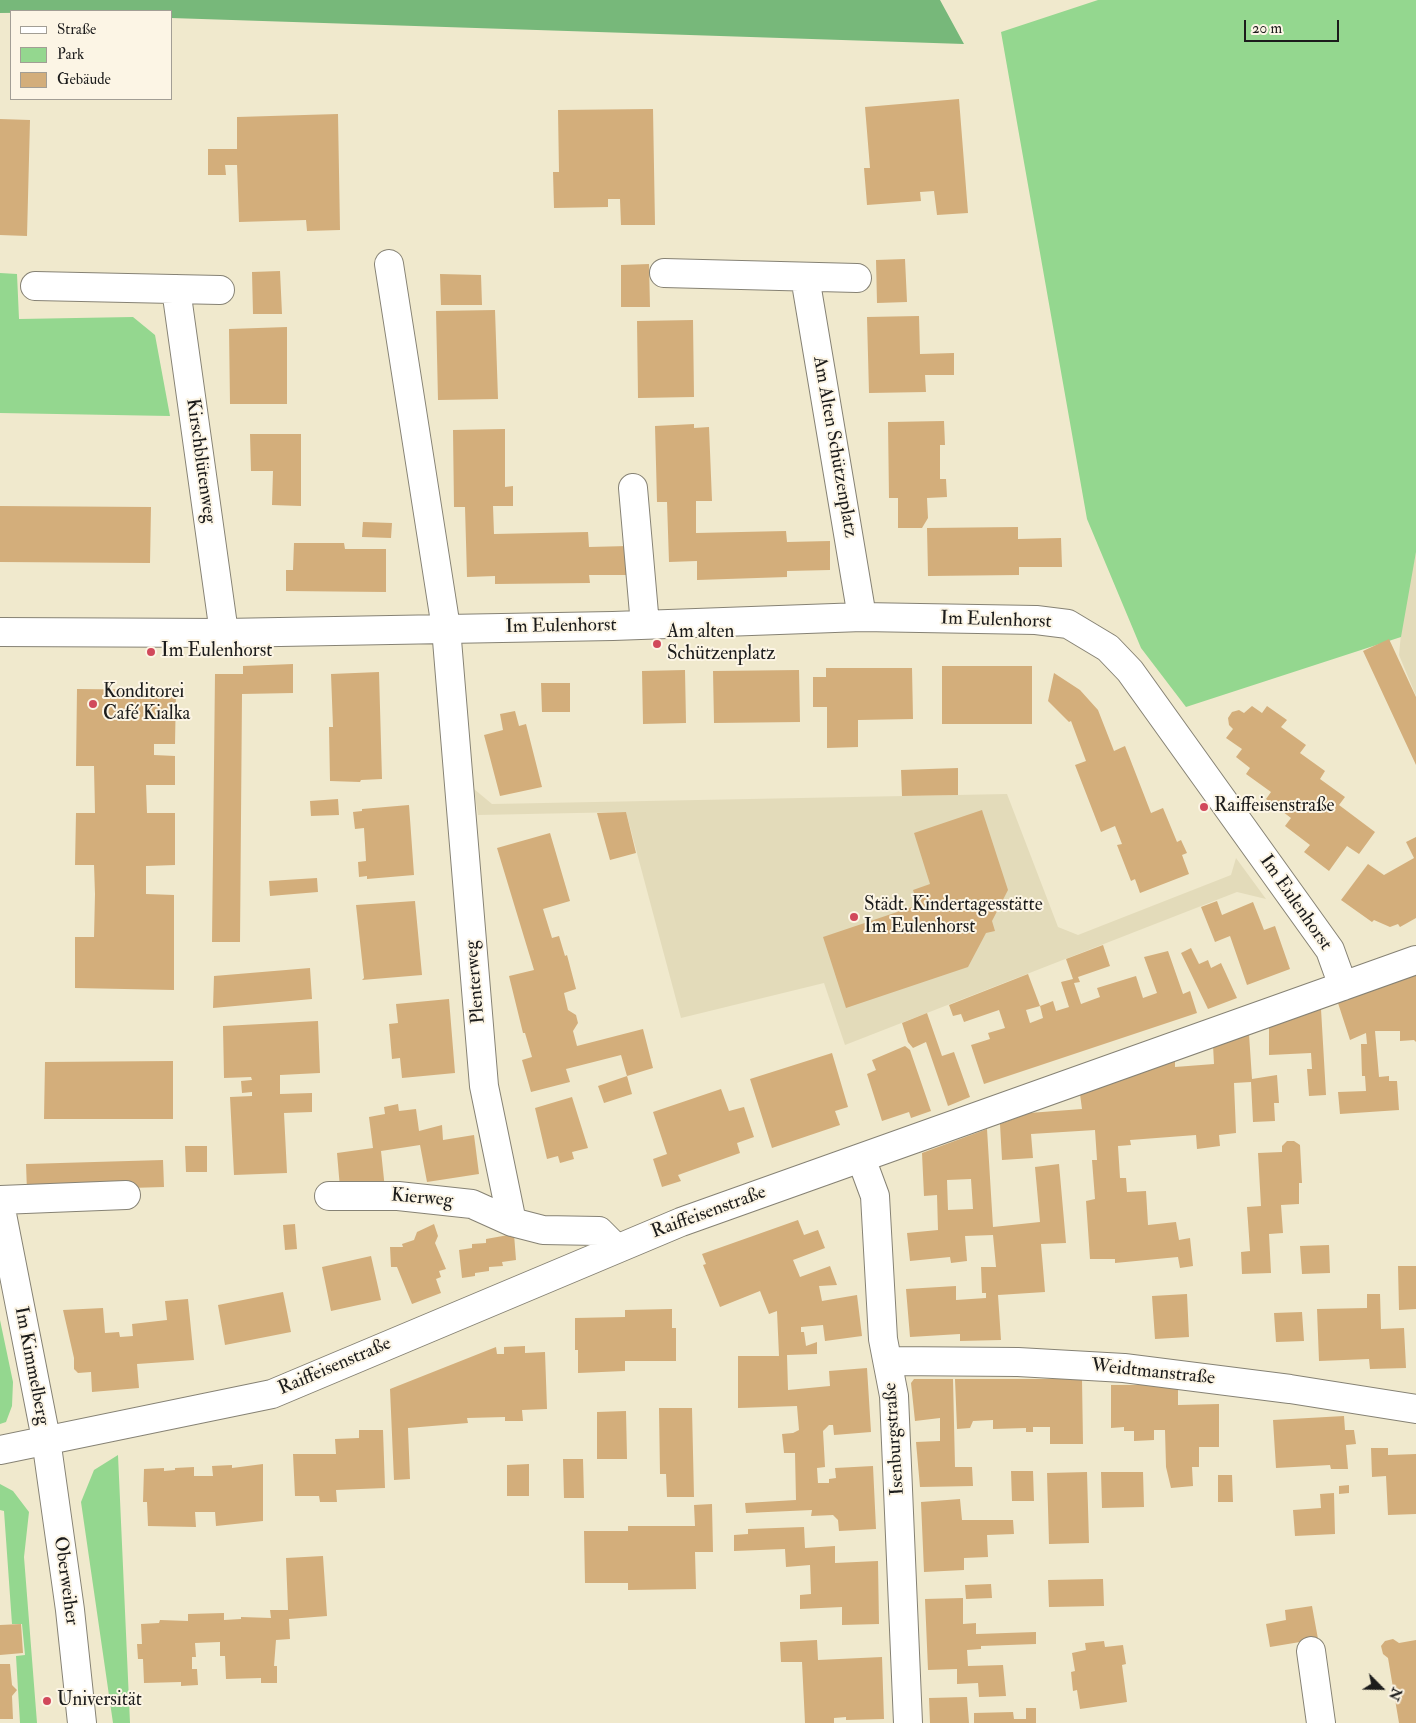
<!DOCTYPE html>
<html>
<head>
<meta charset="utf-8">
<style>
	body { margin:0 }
	#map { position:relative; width:1416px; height:1723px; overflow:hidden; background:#f0e9cd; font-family:"IM FELL Double Pica",serif }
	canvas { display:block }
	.legend { position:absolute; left:10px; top:10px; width:162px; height:90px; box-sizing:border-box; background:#fcf5e5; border:1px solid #a29e95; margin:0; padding:6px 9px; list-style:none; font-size:15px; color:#1c1c1c }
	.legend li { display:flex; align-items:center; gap:10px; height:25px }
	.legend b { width:25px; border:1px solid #a29e95 }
	.north { position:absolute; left:1356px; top:1663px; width:50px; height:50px; -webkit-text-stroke:4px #fcf5e5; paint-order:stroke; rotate:113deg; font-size:14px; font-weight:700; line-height:20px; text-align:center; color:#1c1c1c }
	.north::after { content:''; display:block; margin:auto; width:18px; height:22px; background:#1c1c1c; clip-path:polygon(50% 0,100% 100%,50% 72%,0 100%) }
	.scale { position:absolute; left:1244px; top:20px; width:95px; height:22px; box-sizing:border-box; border:2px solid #1c1c1c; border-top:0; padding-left:6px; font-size:15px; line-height:18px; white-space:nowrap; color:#1c1c1c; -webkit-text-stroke:4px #fcf5e5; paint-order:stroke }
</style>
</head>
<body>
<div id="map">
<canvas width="1416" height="1723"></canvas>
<ul class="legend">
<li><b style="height:6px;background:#fff"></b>Straße</li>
<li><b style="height:14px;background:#94d78f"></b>Park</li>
<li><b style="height:14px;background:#d3ae7b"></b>Gebäude</li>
</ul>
<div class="north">N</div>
<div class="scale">20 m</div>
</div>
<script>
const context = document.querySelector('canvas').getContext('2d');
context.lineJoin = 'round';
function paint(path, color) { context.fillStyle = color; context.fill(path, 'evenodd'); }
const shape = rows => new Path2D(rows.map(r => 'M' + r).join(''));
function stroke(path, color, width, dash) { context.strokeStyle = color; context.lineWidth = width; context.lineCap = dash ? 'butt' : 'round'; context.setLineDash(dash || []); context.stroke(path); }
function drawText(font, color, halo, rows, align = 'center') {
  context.font = font + ' "IM FELL Double Pica",serif'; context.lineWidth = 4; context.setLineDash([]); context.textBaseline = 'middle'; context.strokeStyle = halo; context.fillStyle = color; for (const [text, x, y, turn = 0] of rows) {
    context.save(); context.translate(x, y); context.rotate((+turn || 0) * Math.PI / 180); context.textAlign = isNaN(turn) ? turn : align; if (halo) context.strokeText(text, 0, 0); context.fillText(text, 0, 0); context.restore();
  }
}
const built = shape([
	[1416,552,1416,696,1399,655,1403,613],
	[474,789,492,804,1007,794,1058,927,1078,935,1231,875,1236,858,1266,899,1237,892,845,1045,824,983,681,1018,626,812,478,815]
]);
const green = shape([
	[1098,0,1416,0,1416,552,1401,637,1186,707,1141,648,1087,519,1001,32],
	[0,273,17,274,19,319,133,317,155,335,170,416,0,413],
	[0,1320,13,1382,12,1406,6,1422,0,1424],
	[118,1455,130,1723,113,1723,81,1502,94,1470],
	[0,1484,13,1491,29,1512,24,1557,37,1723,20,1723,16,1656,25,1655,22,1624,12,1624,4,1511,0,1510]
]);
const forest = shape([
	[0,0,940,0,964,44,171,18,171,11,0,13]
]);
const building = shape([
	[959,99,968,213,937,215,934,191,920,192,921,201,867,205,864,168,870,168,865,107],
	[653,109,655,225,621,225,620,199,608,199,608,207,554,208,553,172,559,172,558,110],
	[338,114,340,230,307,231,306,220,239,222,237,165,225,165,226,175,208,175,208,149,237,149,237,117],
	[0,119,30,120,27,236,0,235],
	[905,259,907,302,877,303,876,260],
	[649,264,650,307,621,307,621,265],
	[280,271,282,314,253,314,252,272],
	[440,274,481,275,482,305,441,305],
	[495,310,498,399,438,400,436,311],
	[919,316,920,354,954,353,954,375,925,375,926,392,869,393,867,317],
	[693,320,694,397,638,398,637,321],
	[287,327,287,404,230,404,229,329],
	[944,421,945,445,940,445,940,479,946,479,947,497,927,498,928,518,922,528,898,528,898,498,889,498,888,422],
	[694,424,694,428,709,427,712,501,696,501,696,533,786,531,787,542,830,541,830,570,787,571,787,577,697,580,697,561,669,562,667,502,657,502,655,426],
	[505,429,505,487,513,486,513,506,493,506,494,534,588,532,589,547,628,546,628,575,589,575,590,583,495,584,495,576,467,577,465,507,454,507,453,430],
	[250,434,301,434,301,506,272,505,273,471,251,471],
	[0,506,151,507,150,563,0,562],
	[363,522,392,523,391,538,362,537],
	[1018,527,1018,539,1061,538,1062,567,1019,567,1019,575,928,576,927,528],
	[294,543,344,543,345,549,386,549,386,592,286,591,286,570,293,570],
	[1389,639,1416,697,1416,765,1363,651],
	[293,664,293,693,242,694,240,942,212,942,215,674,243,674,243,666],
	[942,666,1032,666,1032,724,942,724],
	[826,668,912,668,913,719,858,720,858,747,827,748,827,707,813,707,813,677,826,677],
	[685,670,686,723,643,724,642,671],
	[799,670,800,722,714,723,713,671],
	[379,672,382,779,361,780,360,782,330,781,329,727,333,727,331,674],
	[1054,673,1080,690,1098,710,1114,751,1125,746,1151,813,1163,808,1177,842,1181,840,1187,853,1182,855,1189,874,1140,893,1135,879,1131,881,1117,845,1122,844,1115,826,1101,832,1075,765,1086,761,1071,721,1069,722,1048,701],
	[541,683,570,683,570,712,542,712],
	[77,689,176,690,175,744,154,744,154,755,175,756,175,785,146,785,147,813,175,813,175,865,146,866,146,894,174,895,174,990,75,988,75,937,94,937,95,894,94,865,75,865,76,813,95,813,94,766,76,766],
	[1252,706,1262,713,1267,706,1287,720,1281,727,1306,745,1300,753,1325,771,1320,779,1345,797,1339,805,1375,832,1359,854,1347,846,1329,871,1304,852,1310,845,1285,826,1291,818,1266,799,1271,792,1246,774,1250,768,1236,757,1242,749,1226,738,1233,729,1229,725,1228,718,1232,712,1239,710,1244,713],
	[515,711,519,726,526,724,542,787,500,796,484,735,503,730,500,714],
	[958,768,958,795,902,796,901,770],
	[338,799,339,815,311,816,310,801],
	[409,805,414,875,367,879,367,876,359,877,358,862,366,861,365,844,364,828,355,829,353,812,362,811,362,809],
	[982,810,1008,890,992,921,995,931,986,933,968,967,846,1008,823,937,918,905,913,890,930,884,914,833],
	[626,812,636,853,610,860,597,813],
	[550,833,570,901,543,909,552,938,559,936,565,956,567,955,576,989,564,993,568,1010,576,1015,578,1023,573,1031,577,1046,643,1029,653,1068,627,1076,632,1094,604,1103,598,1086,627,1076,621,1055,566,1069,570,1082,531,1092,522,1060,532,1057,525,1033,523,1033,509,976,534,970,497,848],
	[1416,837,1416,918,1400,927,1398,924,1390,927,1374,920,1372,922,1341,900,1368,864,1384,875,1414,858,1406,842],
	[317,878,318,892,270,896,269,881],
	[415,901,422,975,362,980,364,978,356,905],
	[1217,901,1222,915,1253,902,1264,930,1275,926,1290,969,1247,985,1230,936,1215,942,1201,907],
	[1103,945,1110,966,1078,977,1080,982,1074,983,1081,1004,1100,997,1097,988,1136,976,1143,998,1157,993,1144,957,1168,951,1183,994,1190,991,1197,1013,984,1084,971,1045,990,1039,988,1033,1005,1028,999,1010,964,1022,961,1014,953,1016,949,1005,1028,974,1040,1006,1026,1010,1030,1023,1043,1018,1040,1006,1053,1001,1056,1011,1069,1007,1061,982,1073,979,1066,959],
	[1191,948,1199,964,1208,960,1211,968,1221,963,1237,998,1208,1009,1181,953],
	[310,968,312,999,213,1008,214,976],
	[1416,975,1416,1042,1414,1040,1400,1041,1400,1031,1375,1031,1379,1077,1389,1076,1389,1081,1397,1081,1399,1110,1340,1114,1338,1092,1366,1091,1365,1076,1362,1076,1361,1044,1367,1044,1366,1033,1350,1040,1338,1003],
	[449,999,455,1073,402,1078,400,1058,392,1059,389,1024,398,1023,396,1004],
	[1321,1009,1326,1095,1309,1096,1307,1069,1312,1069,1311,1053,1269,1055,1269,1024],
	[927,1013,942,1056,954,1052,970,1097,948,1106,926,1042,913,1048,908,1042,902,1023],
	[318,1021,320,1073,280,1075,280,1094,312,1093,312,1112,284,1113,287,1173,234,1175,230,1097,252,1096,252,1092,242,1093,241,1081,252,1080,251,1077,224,1078,223,1026],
	[1249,1034,1252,1079,1277,1075,1279,1103,1274,1103,1275,1121,1253,1122,1251,1082,1234,1083,1236,1133,1219,1135,1220,1146,1197,1149,1196,1135,1130,1140,1131,1145,1118,1146,1120,1178,1126,1178,1127,1192,1146,1191,1148,1225,1176,1222,1179,1240,1190,1238,1193,1266,1180,1268,1178,1257,1115,1263,1115,1259,1090,1259,1086,1201,1095,1199,1092,1160,1097,1160,1095,1130,1031,1134,1033,1158,1002,1160,1000,1124,1029,1113,1082,1109,1080,1094,1175,1059,1175,1067,1214,1064,1213,1045],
	[905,1046,910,1050,931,1111,911,1118,909,1112,882,1121,867,1074,876,1070,872,1060],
	[832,1053,848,1107,835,1111,840,1125,772,1148,750,1079],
	[173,1061,173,1119,44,1119,45,1062],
	[721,1089,729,1111,744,1107,754,1137,737,1143,740,1153,678,1175,681,1181,662,1187,653,1159,667,1154,653,1112],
	[572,1097,588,1148,572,1152,574,1159,560,1163,558,1156,547,1159,535,1108],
	[398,1104,399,1111,416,1109,419,1131,442,1125,443,1140,474,1135,479,1174,427,1182,420,1145,381,1151,385,1189,340,1188,337,1153,373,1148,369,1117,385,1114,384,1107],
	[987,1129,993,1227,1040,1222,1035,1167,1059,1164,1066,1243,1041,1244,1045,1292,998,1295,1001,1340,960,1341,960,1334,910,1337,906,1289,956,1286,956,1300,986,1298,986,1293,982,1293,981,1267,996,1267,993,1235,965,1236,967,1261,951,1263,950,1257,910,1261,907,1233,938,1230,937,1195,924,1196,922,1153],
	[971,1179,973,1209,948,1210,947,1180],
	[1287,1141,1294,1141,1300,1145,1302,1183,1299,1183,1299,1204,1281,1205,1283,1233,1269,1234,1271,1273,1242,1274,1241,1252,1250,1251,1247,1207,1261,1206,1258,1153,1282,1152,1282,1146],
	[185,1146,207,1146,207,1172,186,1172],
	[163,1160,164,1187,27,1191,26,1164],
	[798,1220,804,1235,818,1230,825,1248,793,1260,800,1277,830,1266,837,1285,819,1286,822,1301,857,1295,862,1336,825,1341,823,1325,801,1327,801,1332,804,1332,806,1346,817,1342,817,1354,787,1355,788,1390,830,1386,829,1371,867,1368,871,1432,834,1435,833,1425,829,1425,823,1431,825,1467,817,1468,818,1483,829,1483,829,1479,836,1478,835,1468,873,1466,876,1529,839,1531,838,1520,833,1515,811,1516,812,1510,746,1513,745,1503,796,1500,795,1453,784,1453,782,1434,793,1433,799,1430,797,1406,738,1408,738,1356,779,1356,777,1311,769,1314,760,1291,720,1307,703,1265,706,1264,702,1254],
	[295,1224,297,1249,285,1250,283,1225],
	[434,1224,438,1236,435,1243,446,1269,439,1271,441,1277,436,1279,441,1293,412,1304,397,1267,391,1267,390,1247,403,1247,402,1244,414,1240,417,1232],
	[514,1234,516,1260,502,1262,503,1266,489,1267,489,1271,475,1273,475,1276,462,1278,459,1250,472,1248,472,1244,486,1243,486,1239],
	[1329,1245,1330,1273,1302,1274,1300,1246],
	[371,1256,381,1300,331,1311,322,1267],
	[1398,1266,1416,1266,1416,1309,1399,1310],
	[283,1292,291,1332,225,1345,218,1305],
	[1187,1294,1189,1337,1155,1339,1152,1296],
	[1367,1294,1380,1294,1381,1329,1404,1328,1406,1368,1370,1369,1369,1359,1319,1361,1317,1309,1367,1308],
	[188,1299,194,1360,137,1364,139,1388,92,1392,91,1372,78,1373,74,1369,74,1358,63,1310,103,1308,105,1333,119,1332,120,1337,133,1336,132,1324,167,1320,165,1301],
	[672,1309,672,1328,676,1328,676,1361,625,1361,625,1371,578,1373,578,1350,575,1350,575,1318,625,1317,625,1310],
	[1302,1312,1304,1341,1276,1342,1274,1313],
	[525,1346,525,1353,545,1352,547,1409,522,1410,523,1421,505,1421,505,1417,467,1418,468,1423,408,1428,410,1479,394,1480,390,1389,496,1347,497,1354,504,1354,504,1347],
	[914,1379,953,1379,955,1467,972,1467,973,1486,920,1487,916,1442,940,1441,940,1418,915,1421,911,1383],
	[955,1379,1082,1379,1083,1444,1050,1444,1050,1427,1033,1427,1033,1432,1026,1432,1026,1428,993,1429,993,1420,973,1421,970,1428,957,1429],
	[1111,1385,1154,1385,1178,1388,1178,1405,1219,1404,1219,1447,1199,1447,1199,1467,1192,1467,1193,1486,1171,1488,1166,1467,1165,1430,1154,1430,1154,1440,1134,1441,1134,1431,1124,1431,1124,1427,1111,1428],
	[659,1408,692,1408,694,1497,667,1497,666,1474,660,1474],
	[626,1411,627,1459,597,1459,597,1412],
	[1344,1416,1345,1430,1354,1430,1356,1444,1346,1445,1348,1469,1331,1469,1330,1465,1276,1468,1273,1420],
	[359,1430,383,1430,385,1488,336,1490,337,1502,320,1502,319,1496,295,1496,293,1454,336,1454,335,1439,359,1438],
	[1371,1448,1388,1448,1388,1455,1416,1454,1416,1514,1388,1515,1386,1476,1372,1477],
	[563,1459,583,1459,584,1498,564,1498],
	[263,1464,263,1521,216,1526,215,1512,195,1512,196,1527,148,1526,147,1502,143,1502,144,1469,164,1468,164,1471,175,1470,175,1468,194,1467,194,1476,213,1476,212,1466,232,1465,232,1468],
	[529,1464,529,1496,507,1496,507,1465],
	[1011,1471,1033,1471,1034,1501,1012,1501],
	[1087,1472,1089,1543,1049,1544,1047,1473],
	[1101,1472,1143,1472,1144,1507,1102,1508],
	[1218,1475,1232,1475,1233,1502,1218,1502],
	[1349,1485,1349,1493,1339,1494,1339,1486],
	[1334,1493,1335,1534,1295,1536,1293,1510,1321,1508,1320,1494],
	[960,1499,962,1520,1013,1520,1014,1534,987,1535,988,1557,964,1558,964,1570,924,1572,921,1502],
	[712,1504,713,1552,695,1552,696,1589,628,1590,628,1583,585,1583,584,1531,628,1531,628,1526,695,1526,694,1505],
	[804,1527,805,1548,835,1546,835,1563,878,1561,879,1624,842,1625,842,1607,800,1609,800,1595,811,1594,810,1565,786,1567,785,1549,734,1551,734,1535,748,1534,748,1529],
	[323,1556,327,1616,289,1619,290,1639,276,1640,274,1666,277,1666,277,1683,261,1683,261,1678,226,1679,225,1656,220,1656,220,1642,195,1643,196,1657,192,1657,192,1669,197,1669,198,1685,181,1686,181,1682,144,1683,143,1659,138,1659,137,1644,142,1644,141,1624,159,1623,160,1620,188,1621,188,1614,224,1613,224,1620,241,1619,241,1617,271,1618,270,1610,288,1610,286,1558],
	[1103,1579,1104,1606,1049,1607,1048,1580],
	[991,1584,992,1598,966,1599,965,1585],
	[963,1598,963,1624,976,1623,976,1634,1036,1632,1036,1644,981,1646,981,1649,967,1650,968,1666,1003,1665,1006,1696,979,1697,978,1683,957,1684,957,1669,928,1670,925,1599],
	[1312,1606,1318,1639,1270,1647,1266,1624,1286,1620,1285,1610],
	[21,1624,23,1653,0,1655,0,1625],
	[1393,1639,1399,1643,1416,1640,1416,1723,1399,1723,1388,1658,1383,1654,1381,1646,1385,1641],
	[817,1640,818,1660,882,1657,884,1719,846,1720,846,1717,834,1718,834,1723,805,1723,802,1662,781,1662,780,1642],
	[1104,1641,1105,1647,1123,1645,1126,1664,1122,1665,1127,1702,1080,1709,1077,1690,1073,1691,1071,1672,1075,1671,1072,1653,1086,1650,1085,1643],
	[0,1664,10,1664,12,1685,17,1690,12,1696,13,1719,0,1719],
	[967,1697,969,1723,930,1723,929,1698],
	[1026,1708,1036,1708,1036,1723,974,1723,974,1713,1013,1712,1014,1719,1026,1719]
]);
const minor = shape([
	[389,264,446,628,484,1086,512,1222,543,1230,599,1231,616,1248],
	[664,273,857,278],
	[805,277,862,617],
	[35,286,220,290],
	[176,289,224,633],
	[633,488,645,625],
	[0,632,224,633,613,626,862,617,1036,620,1068,624,1108,648,1130,671,1330,950,1343,986],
	[861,1158,875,1196,883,1339,894,1396,908,1723],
	[329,1196,398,1196,472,1204,512,1222],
	[0,1200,126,1195],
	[0,1204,46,1439,70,1610,82,1723],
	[889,1361,1018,1362,1124,1368,1290,1389,1416,1409],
	[0,1450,272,1394,681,1222,1416,960],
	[1311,1651,1321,1723]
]);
const markers = [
	[657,644,5,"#d1495b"],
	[151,652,5,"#d1495b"],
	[93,704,5,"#d1495b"],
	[1204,807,5,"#d1495b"],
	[854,917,5,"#d1495b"],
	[47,1701,5,"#d1495b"]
];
const streetNames = [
	["Am Alten Schützenplatz",834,447,80],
	["Kirschblütenweg",200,461,82],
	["Im Eulenhorst",996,621,2],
	["Im Eulenhorst",561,627,-1],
	["Im Eulenhorst",1295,903,55],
	["Plenterweg",476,982,-95],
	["Kierweg",422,1199,5],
	["Raiffeisenstraße",709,1213,-20],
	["Im Kimmelberg",31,1366,79],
	["Raiffeisenstraße",335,1367,-23],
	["Weidtmanstraße",1153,1373,6],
	["Isenburgstraße",895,1439,-94],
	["Oberweiher",65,1581,82]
];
const poiNames = [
	["Am alten",667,633],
	["Schützenplatz",667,655],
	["Im Eulenhorst",161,652],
	["Konditorei",103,693],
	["Café Kialka",103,715],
	["Raiffeisenstraße",1214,807],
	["Städt. Kindertagesstätte",864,906],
	["Im Eulenhorst",864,928],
	["Universität",57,1701]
];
paint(built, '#e3dbba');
paint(green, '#94d78f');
paint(forest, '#77b87a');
paint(building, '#d3ae7b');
stroke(minor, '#868274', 30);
stroke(minor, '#fff', 28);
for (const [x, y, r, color] of markers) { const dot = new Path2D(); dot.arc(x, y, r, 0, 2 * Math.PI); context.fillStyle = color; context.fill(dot); stroke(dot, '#fcf5e5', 2); }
drawText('19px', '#1c1c1c', '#fcf5e5', streetNames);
drawText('19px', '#1c1c1c', '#fcf5e5', poiNames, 'left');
</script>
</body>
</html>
